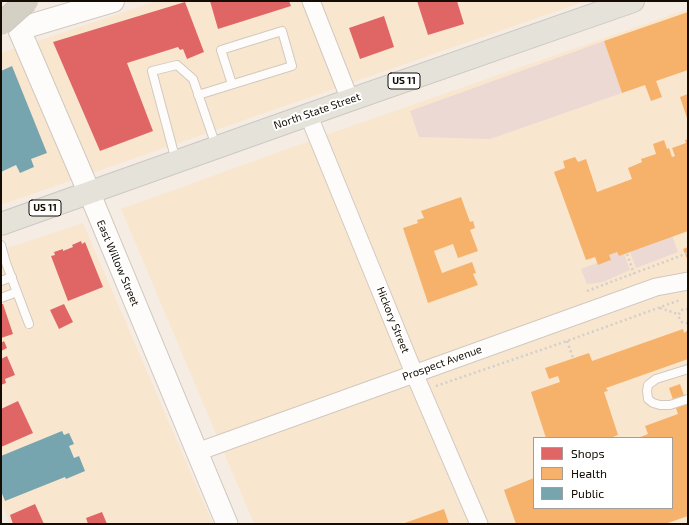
<!DOCTYPE html>
<html>
<head>
<meta charset="utf-8">
<style>
	body { margin:0 }
	#map { position:relative; width:689px; height:525px; overflow:hidden; background:#f5ede4; font-family:"Exo 2",sans-serif }
	canvas { display:block }
	.frame { position:absolute; inset:0; border:2px solid #150d04; pointer-events:none }
	.legend { position:absolute; left:533px; top:437px; width:140px; height:72px; box-sizing:border-box; background:#fff; border:1px solid #a19e9b; margin:0; padding:5px 7px; list-style:none; font-size:12px; color:#150d04 }
	.legend li { display:flex; align-items:center; gap:8px; height:20px }
	.legend b { width:20px; border:1px solid #a19e9b }
</style>
</head>
<body>
<div id="map">
<canvas width="689" height="525"></canvas>
<div class="frame"></div>
<ul class="legend">
<li><b style="height:11px;background:#e06666"></b>Shops</li>
<li><b style="height:11px;background:#f6b26b"></b>Health</li>
<li><b style="height:11px;background:#76a5af"></b>Public</li>
</ul>
</div>
<script>
const context = document.querySelector('canvas').getContext('2d');
context.lineJoin = 'round';
function paint(path, color) { context.fillStyle = color; context.fill(path, 'evenodd'); }
const shape = rows => new Path2D(rows.map(r => 'M' + r).join(''));
function stroke(path, color, width, dash) { context.strokeStyle = color; context.lineWidth = width; context.lineCap = dash ? 'butt' : 'round'; context.setLineDash(dash || []); context.stroke(path); }
function drawText(font, color, halo, rows, align = 'center') {
  context.font = font + ' "Exo 2",sans-serif'; context.lineWidth = 4; context.setLineDash([]); context.textBaseline = 'middle'; context.strokeStyle = halo; context.fillStyle = color; for (const [text, x, y, turn = 0] of rows) {
    context.save(); context.translate(x, y); context.rotate((+turn || 0) * Math.PI / 180); context.textAlign = isNaN(turn) ? turn : align; if (halo) context.strokeText(text, 0, 0); context.fillText(text, 0, 0); context.restore();
  }
}
const built = shape([
	[157,1,586,1,1,205,1,53],
	[688,9,688,524,254,524,121,209,334,132],
	[534,438,672,438,672,508,534,508],
	[83,223,213,524,10,524,1,500,1,250]
]);
const green = shape([
	[604,41,622,93,490,139,419,137,410,111],
	[672,236,678,252,636,268,630,252],
	[617,252,619,256,624,254,630,270,603,282,587,284,581,269,597,263,598,265,610,261,609,255]
]);
const shops = shape([
	[210,1,289,1,291,6,218,29],
	[417,1,457,1,464,24,428,35],
	[185,2,204,52,187,59,183,49,180,50,178,47,127,63,153,131,100,151,53,42],
	[384,16,394,47,360,59,349,28],
	[81,241,82,244,85,242,103,287,68,301,51,256,55,255,54,252,63,249,63,251,73,247,72,245],
	[1,304,3,304,13,334,1,338],
	[64,304,73,322,59,329,50,310],
	[4,341,7,348,1,351,1,343],
	[7,356,15,375,5,379,6,383,1,385,1,359],
	[18,401,33,433,1,447,1,409],
	[35,504,44,524,13,524,10,515],
	[102,512,107,524,88,524,86,518]
]);
const health = shape([
	[688,12,688,70,656,81,662,97,651,101,645,85,622,93,604,41],
	[688,94,688,121,680,97],
	[688,139,688,231,619,256,617,252,609,255,611,260,598,265,595,257,586,260,554,172,565,168,563,161,575,157,578,162,586,159,597,192,632,179,628,168,642,162,641,159,656,154,653,144,664,140,667,149,669,148,672,157,675,156,672,148,686,143,685,140],
	[461,197,470,222,473,221,475,228,470,230,478,251,458,258,453,244,434,251,442,273,472,262,476,273,473,274,478,285,428,303,403,228,418,223,417,220,424,218,421,211],
	[688,247,688,261,683,249],
	[683,329,684,333,688,330,688,359,606,388,608,391,604,392,618,435,610,438,546,438,531,392,560,382,558,376,549,379,545,368,589,353,592,361],
	[680,384,688,407,688,516,665,524,516,524,504,490,534,478,534,508,672,508,672,438,638,438,648,434,645,426,678,414,669,388],
	[444,509,449,524,402,524]
]);
const public = shape([
	[12,66,47,153,31,159,34,167,20,173,16,165,1,172,1,71],
	[62,431,64,435,69,433,74,444,69,446,74,458,79,456,85,471,66,479,65,477,5,501,1,491,1,456]
]);
const path = shape([
	[627,254,634,274],
	[587,291,688,253],
	[660,308,678,314],
	[688,309,681,310,678,316,682,322,688,323],
	[567,341,573,358],
	[436,386,567,341,680,300]
]);
const service = shape([
	[198,95,292,66,282,31,221,50,232,84],
	[176,161,152,71,177,65,193,79,216,146],
	[1,245,6,263,29,324],
	[1,281,12,277],
	[1,298,17,292],
	[688,369,656,379,648,385,647,391,648,399,653,403,660,405,670,405,688,399]
]);
const minor = shape([
	[311,1,350,100],
	[308,114,414,373,479,524],
	[197,452,656,287,688,281]
]);
const tertiary = shape([
	[89,192,227,524]
]);
const secondary = shape([
	[89,192,19,29,113,1]
]);
const primary = shape([
	[1,224,347,101,633,1]
]);
const motorwayBridge = shape([
	[1,24,27,1]
]);
const shields = [
	[404,81,32],
	[45,208,32]
];
const shieldNames = [
	["US 11",404,81],
	["US 11",45,208]
];
const streetNames = [
	["North State Street",317,111,-19],
	["East Willow Street",118,263,67],
	["Hickory Street",393,320,68],
	["Prospect Avenue",442,363,-20]
];
paint(built, '#f9e6cf');
paint(green, '#ecd9d4');
paint(shops, '#e06666');
paint(health, '#f6b26b');
paint(public, '#76a5af');
stroke(service, '#d1c9bf', 10);
stroke(minor, '#d1c9bf', 19);
stroke(tertiary, '#d1c9bf', 23);
stroke(secondary, '#d1c9bf', 24);
stroke(primary, '#ccc8c3', 24);
stroke(path, '#d1cfcb', 2.5, [2, 3]);
stroke(service, '#fefcfb', 8);
stroke(minor, '#fefcfb', 17);
stroke(tertiary, '#fefcfb', 21);
stroke(secondary, '#fefcfb', 22);
stroke(primary, '#e5e2da', 22);
stroke(motorwayBridge, '#ccc8c3', 24, []);
stroke(motorwayBridge, '#d4d0c4', 22);
for (const [x, y, w] of shields) { const box = new Path2D(); box.roundRect(x - w / 2, y - 8, w, 16, 3); context.fillStyle = '#fff'; context.fill(box); stroke(box, '#150d04', 1); }
drawText('bold 10px', '#150d04', null, shieldNames);
drawText('11px', '#150d04', '#fff', streetNames);
</script>
</body>
</html>
